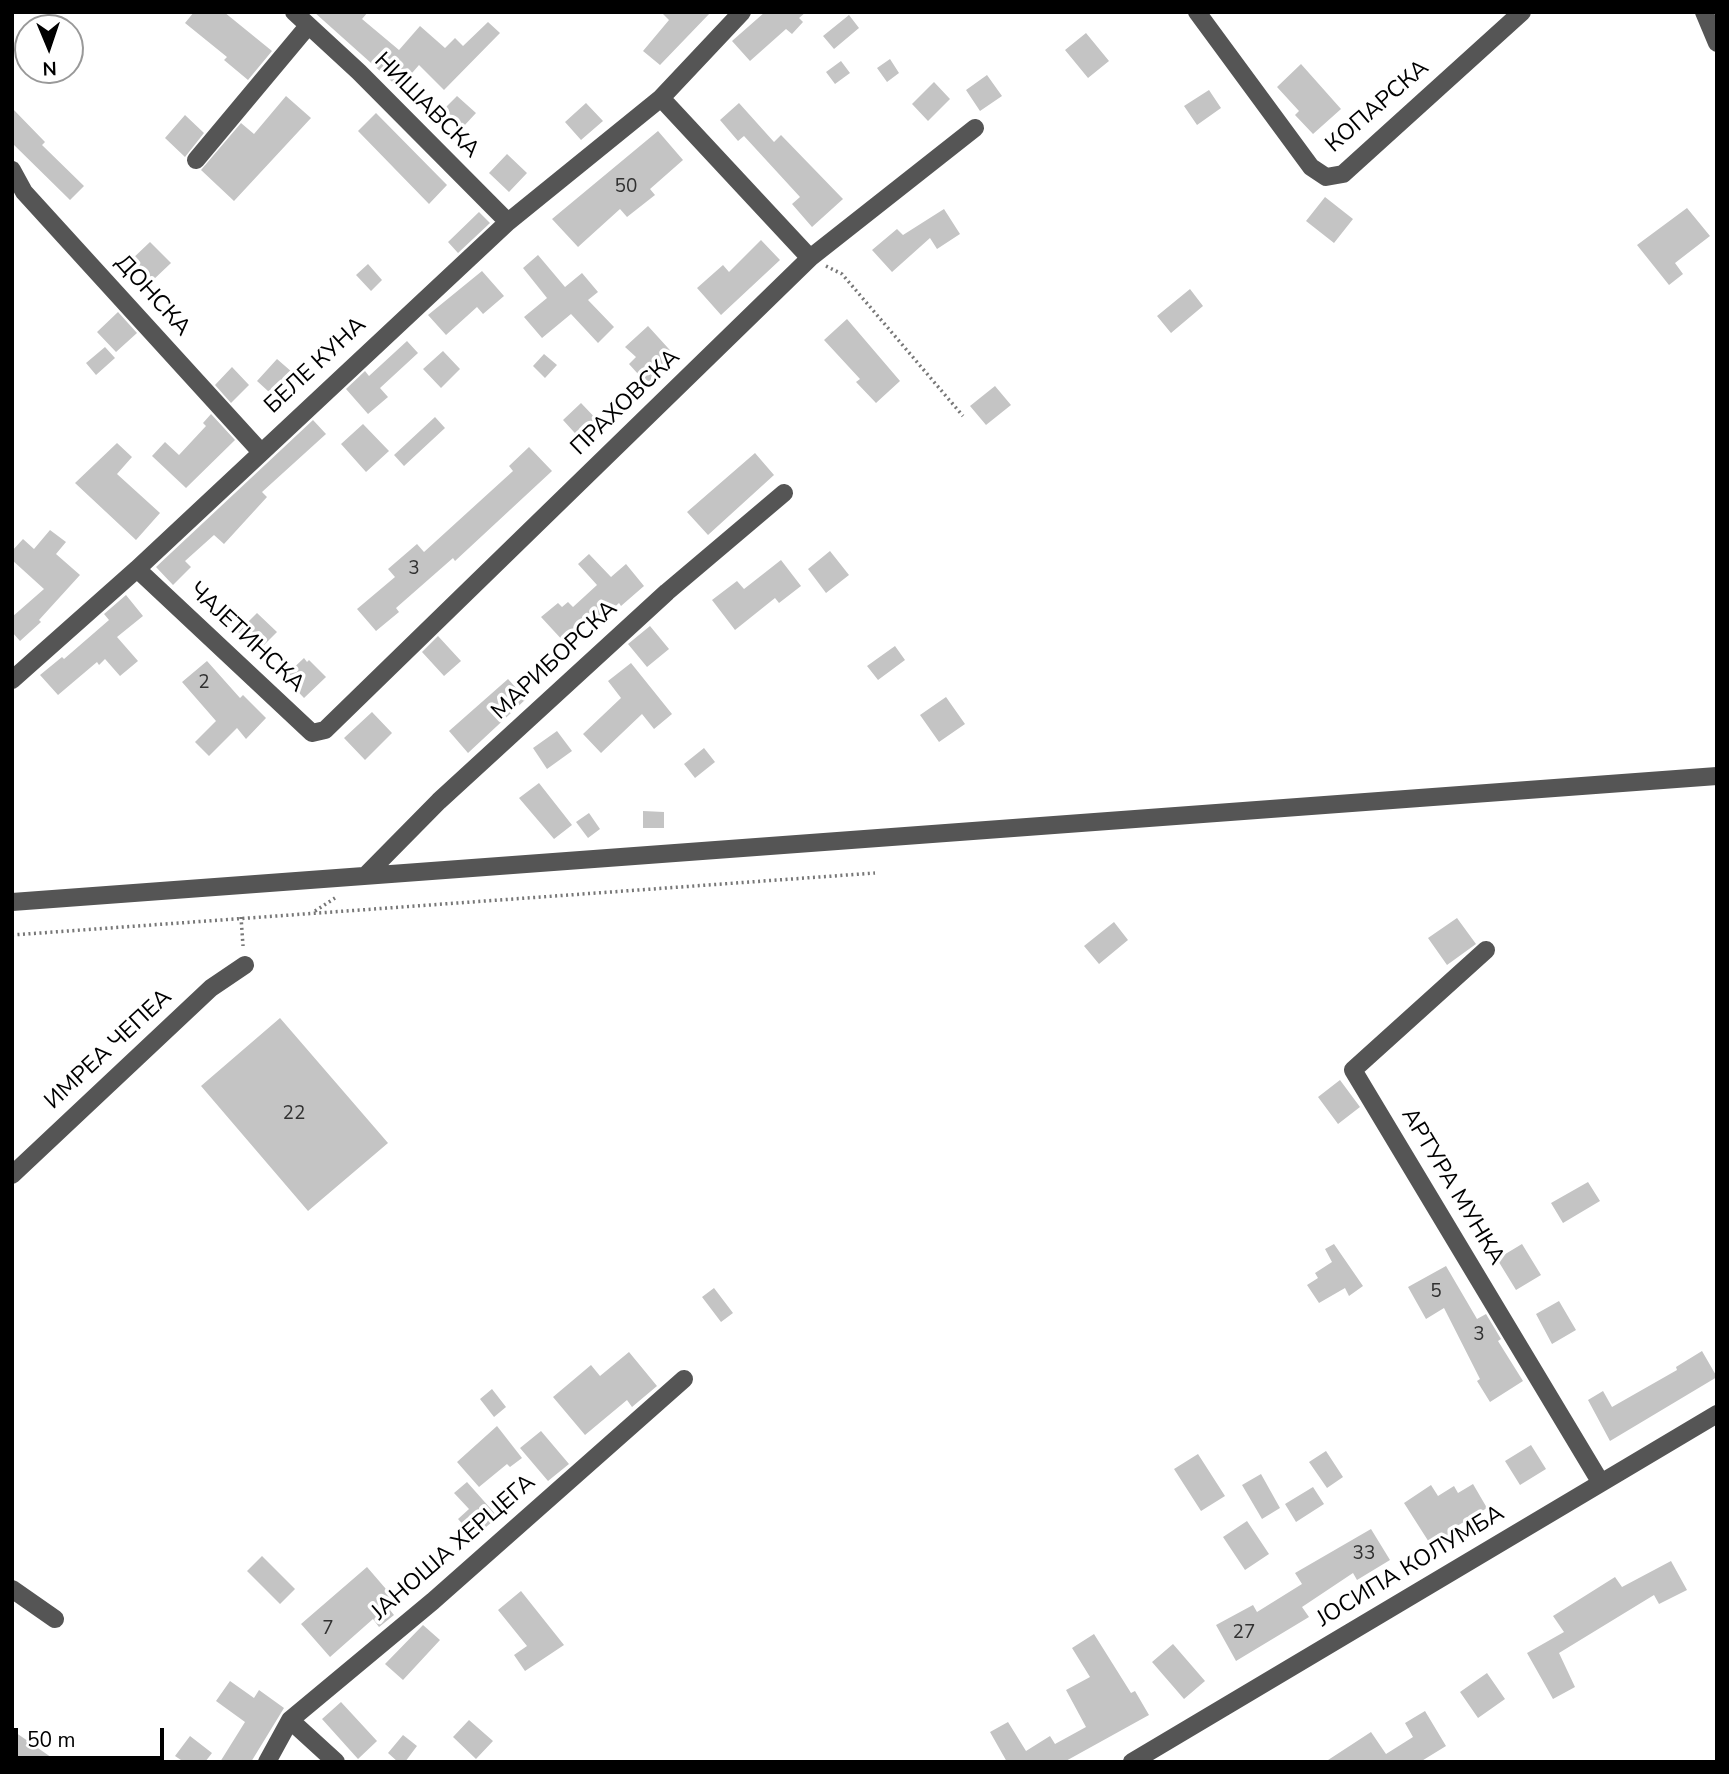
<!DOCTYPE html>
<html>
<head>
<meta charset="utf-8">
<style>
	body { margin:0 }
	#map { position:relative; width:1729px; height:1774px; overflow:hidden; background:#fff; font-family:"Nunito Sans",sans-serif }
	canvas { display:block }
	.frame { position:absolute; inset:0; border:14px solid #000; pointer-events:none }
	.north { position:absolute; left:14px; top:14px; width:70px; height:70px; box-sizing:border-box; background:#fff; border:2px solid #999; border-radius:50%; rotate:178deg; font-size:19px; font-weight:700; line-height:28px; text-align:center; color:#000 }
	.north::after { content:''; display:block; margin:auto; width:24px; height:32px; background:#000; clip-path:polygon(50% 0,100% 100%,50% 72%,0 100%) }
	.scale { position:absolute; left:14px; top:1728px; width:150px; height:32px; box-sizing:border-box; border:4px solid #000; border-top:0; padding-left:9px; font-size:21px; line-height:24px; white-space:nowrap; color:#000; -webkit-text-stroke:5px #fff; paint-order:stroke }
</style>
</head>
<body>
<div id="map">
<canvas width="1729" height="1774"></canvas>
<div class="frame"></div>
<div class="north">N</div>
<div class="scale">50 m</div>
</div>
<script>
const context = document.querySelector('canvas').getContext('2d');
context.lineJoin = 'round';
function paint(path, color) { context.fillStyle = color; context.fill(path, 'evenodd'); }
const shape = rows => new Path2D(rows.map(r => 'M' + r).join(''));
function stroke(path, color, width, dash) { context.strokeStyle = color; context.lineWidth = width; context.lineCap = dash ? 'butt' : 'round'; context.setLineDash(dash || []); context.stroke(path); }
function drawText(font, color, halo, rows, align = 'center') {
  context.font = font + ' "Nunito Sans",sans-serif'; context.lineWidth = 7; context.setLineDash([]); context.textBaseline = 'middle'; context.strokeStyle = halo; context.fillStyle = color; for (const [text, x, y, turn = 0] of rows) {
    context.save(); context.translate(x, y); context.rotate((+turn || 0) * Math.PI / 180); context.textAlign = isNaN(turn) ? turn : align; if (halo) context.strokeText(text, 0, 0); context.fillText(text, 0, 0); context.restore();
  }
}
const building = shape([
	[194,12,224,12,272,51,248,80,224,60,227,57,185,23],
	[314,12,368,12,362,19,399,50,420,26,445,48,455,38,463,46,488,22,500,33,444,90,419,65,399,88],
	[661,12,711,12,660,65,643,51,669,20],
	[765,12,806,12,799,18,803,22,792,34,786,29,750,61,732,41],
	[849,15,859,28,834,49,823,36],
	[1086,33,1109,61,1088,78,1065,50],
	[890,59,899,73,887,82,877,68],
	[841,61,850,73,835,84,826,72],
	[1301,64,1341,109,1313,134,1295,115,1299,111,1277,87],
	[987,75,1002,96,980,111,966,90],
	[934,82,950,99,928,121,912,104],
	[1209,90,1221,108,1197,125,1184,106],
	[286,96,311,118,234,201,201,170,241,123,254,134],
	[457,96,476,113,463,127,444,109],
	[586,103,603,121,581,140,565,122],
	[739,103,774,142,781,135,843,199,812,227,792,204,800,197,744,136,738,141,720,120],
	[12,108,45,142,42,145,84,186,70,200,12,143],
	[376,113,447,185,429,204,358,131],
	[185,115,204,133,185,157,165,138],
	[658,131,683,160,650,189,655,195,627,217,620,209,578,247,552,219],
	[507,154,527,173,509,192,489,173],
	[1325,197,1353,219,1334,243,1306,221],
	[1687,208,1710,236,1675,263,1683,274,1669,285,1637,245],
	[944,209,960,234,937,249,930,238,892,272,872,250,897,229,903,235],
	[479,212,490,223,458,253,448,242],
	[761,240,780,260,721,315,697,288,723,265,729,272],
	[150,242,171,263,151,282,130,261],
	[538,255,565,287,582,273,598,292,588,300,614,327,598,343,571,314,542,338,524,317,547,298,523,268],
	[368,264,382,280,371,291,356,275],
	[482,271,504,296,483,314,477,307,446,335,428,315],
	[1190,289,1203,306,1171,333,1157,316],
	[118,312,137,333,116,352,97,332],
	[847,319,900,381,876,403,856,382,860,379,824,340],
	[648,326,678,359,648,385,629,364,636,357,625,347],
	[407,341,418,353,380,388,388,397,368,414,346,389,365,371,369,376],
	[105,347,115,358,96,375,86,363],
	[443,351,460,369,441,388,423,369],
	[544,354,557,365,545,378,533,366],
	[277,359,300,379,280,402,257,381],
	[232,367,249,385,231,403,215,385],
	[995,386,1011,405,986,425,970,406],
	[581,403,602,425,583,442,563,420],
	[211,414,235,440,186,488,152,456,165,442,179,455,206,426,203,423],
	[435,417,445,428,404,466,394,455],
	[313,420,326,434,262,492,267,497,224,544,214,535,185,561,191,567,173,585,156,567],
	[363,424,389,451,366,472,341,444],
	[117,443,132,457,117,474,160,513,136,540,75,483],
	[529,447,552,471,455,561,453,558,396,608,399,612,376,631,357,609,395,577,388,569,417,544,424,552,513,471,509,466],
	[755,453,774,475,708,535,687,512],
	[50,530,66,542,56,554,80,575,39,620,41,622,20,641,12,632,12,617,44,589,12,560,12,551,23,539,34,549],
	[830,551,849,575,826,593,808,569],
	[589,554,611,577,626,564,644,586,621,606,619,603,594,626,589,621,565,643,541,617,558,603,562,607,568,602,573,607,597,585,578,564],
	[781,560,801,586,779,603,775,598,735,630,712,600,737,581,744,589],
	[126,595,143,616,117,637,138,661,120,676,105,659,99,665,97,662,58,695,40,675,62,657,64,659,109,620,104,614],
	[257,613,277,632,258,651,238,632],
	[650,626,669,649,647,667,628,644],
	[438,636,461,661,444,676,422,652],
	[895,646,905,660,878,680,867,666],
	[304,658,307,662,309,660,326,677,304,698,284,677],
	[207,661,240,698,243,695,266,718,246,739,237,728,209,756,195,742,216,721,182,682],
	[631,663,672,714,654,729,642,714,601,753,583,734,621,698,608,681],
	[508,679,526,699,468,753,449,731],
	[946,697,965,724,939,742,920,715],
	[372,712,392,733,365,760,344,738],
	[557,731,572,751,547,769,533,748],
	[704,748,715,762,695,778,684,764],
	[539,783,572,825,554,839,519,798],
	[643,811,664,812,664,828,643,828],
	[589,813,600,829,588,838,576,822],
	[1457,918,1476,944,1447,965,1428,938],
	[1114,922,1128,940,1099,964,1084,946],
	[280,1018,388,1143,308,1211,201,1086],
	[1340,1080,1360,1107,1338,1124,1318,1097],
	[1588,1182,1600,1201,1563,1223,1551,1203],
	[1334,1244,1363,1286,1349,1296,1345,1288,1319,1303,1307,1285,1318,1278,1315,1273,1332,1262,1325,1249],
	[1522,1244,1541,1275,1516,1290,1497,1259],
	[1446,1266,1477,1319,1486,1314,1501,1339,1498,1341,1523,1381,1490,1402,1477,1381,1480,1379,1444,1308,1426,1319,1408,1287],
	[714,1288,733,1313,721,1322,702,1297],
	[1559,1301,1576,1330,1552,1344,1536,1314],
	[1702,1351,1717,1377,1610,1441,1588,1400,1603,1391,1612,1407,1677,1370,1676,1367],
	[629,1352,657,1386,632,1407,627,1400,585,1435,553,1397,591,1365,600,1376],
	[492,1389,506,1407,494,1417,480,1399],
	[497,1426,522,1458,510,1467,507,1464,479,1487,457,1462],
	[541,1431,569,1464,548,1481,520,1448],
	[1531,1445,1546,1469,1520,1485,1505,1461],
	[1326,1451,1343,1477,1327,1488,1309,1462],
	[1198,1454,1225,1496,1201,1511,1174,1469],
	[1261,1474,1280,1508,1262,1519,1242,1485],
	[467,1482,498,1517,474,1537,458,1519,469,1509,454,1493],
	[1473,1484,1487,1508,1457,1526,1461,1533,1434,1550,1404,1503,1431,1485,1438,1496,1454,1486,1458,1493],
	[1313,1487,1324,1504,1296,1522,1285,1504],
	[1247,1521,1269,1554,1245,1570,1223,1537],
	[1371,1529,1390,1560,1357,1580,1353,1573,1302,1607,1309,1617,1236,1661,1216,1625,1253,1605,1257,1612,1302,1584,1295,1573],
	[262,1556,295,1589,280,1604,247,1571],
	[1671,1561,1687,1590,1659,1604,1654,1595,1559,1653,1575,1687,1553,1699,1527,1653,1564,1632,1553,1616,1615,1577,1622,1587],
	[367,1567,398,1603,390,1610,394,1615,379,1627,373,1619,330,1657,301,1624],
	[521,1591,564,1645,525,1671,514,1655,527,1646,498,1610],
	[423,1625,440,1640,403,1680,385,1664],
	[1094,1634,1131,1693,1135,1691,1149,1715,1064,1762,1007,1762,990,1732,1008,1722,1026,1751,1050,1736,1055,1744,1086,1727,1066,1690,1090,1677,1072,1648],
	[1173,1644,1205,1681,1184,1699,1152,1662],
	[1487,1673,1505,1699,1478,1718,1460,1692],
	[230,1681,254,1698,259,1690,284,1708,251,1762,220,1762,245,1722,216,1701],
	[341,1702,377,1741,358,1759,322,1719],
	[1425,1711,1446,1746,1420,1762,1325,1762,1371,1732,1386,1754,1413,1737,1405,1723],
	[469,1720,493,1741,476,1759,453,1737],
	[12,1730,58,1762,12,1762],
	[403,1735,417,1746,405,1762,398,1762,388,1753],
	[190,1736,212,1753,205,1762,184,1762,175,1756]
]);
const path = shape([
	[826,266,842,274,963,416],
	[315,911,335,898],
	[241,917,243,946],
	[12,935,875,873]
]);
const minor = shape([
	[294,12,359,72,508,222],
	[1197,12,1311,167,1326,177,1343,174,1522,12],
	[1704,12,1717,43],
	[661,98,810,258],
	[196,160,308,26],
	[12,170,24,192,260,451],
	[137,569,312,733,325,730,810,258,975,128],
	[12,680,137,569,508,222,661,98,742,12],
	[367,874,439,801,667,592,784,493],
	[12,902,1717,776],
	[1486,950,1353,1070,1601,1483],
	[12,1175,211,988,245,965],
	[12,1589,55,1619],
	[290,1720,336,1762],
	[267,1762,290,1720,433,1601,684,1379],
	[1132,1762,1717,1414]
]);
const numberNames = [
	["50",626,187],
	["3",414,569],
	["2",204,683],
	["22",294,1114],
	["5",1436,1292],
	["3",1479,1335],
	["33",1364,1554],
	["7",328,1629],
	["27",1244,1633]
];
const streetNames = [
	["НИШАВСКА",426,106,45],
	["КОПАРСКА",1378,107,-41],
	["ДОНСКА",152,296,48],
	["БЕЛЕ КУНА",316,366,-43],
	["ПРАХОВСКА",626,403,-44],
	["ЧАЈЕТИНСКА",246,638,43],
	["МАРИБОРСКА",555,661,-43],
	["ИМРЕА ЧЕПЕА",109,1050,-43],
	["АРТУРА МУНКА",1452,1187,59],
	["ЈАНОША ХЕРЦЕГА",454,1548,-41],
	["ЈОСИПА КОЛУМБА",1411,1567,-31]
];
paint(building, '#c4c4c4');
stroke(path, '#777', 3.5, [2, 3.5]);
stroke(minor, '#555', 18);
drawText('19px', '#313131', null, numberNames);
drawText('23px', '#000', '#fff', streetNames);
</script>
</body>
</html>
